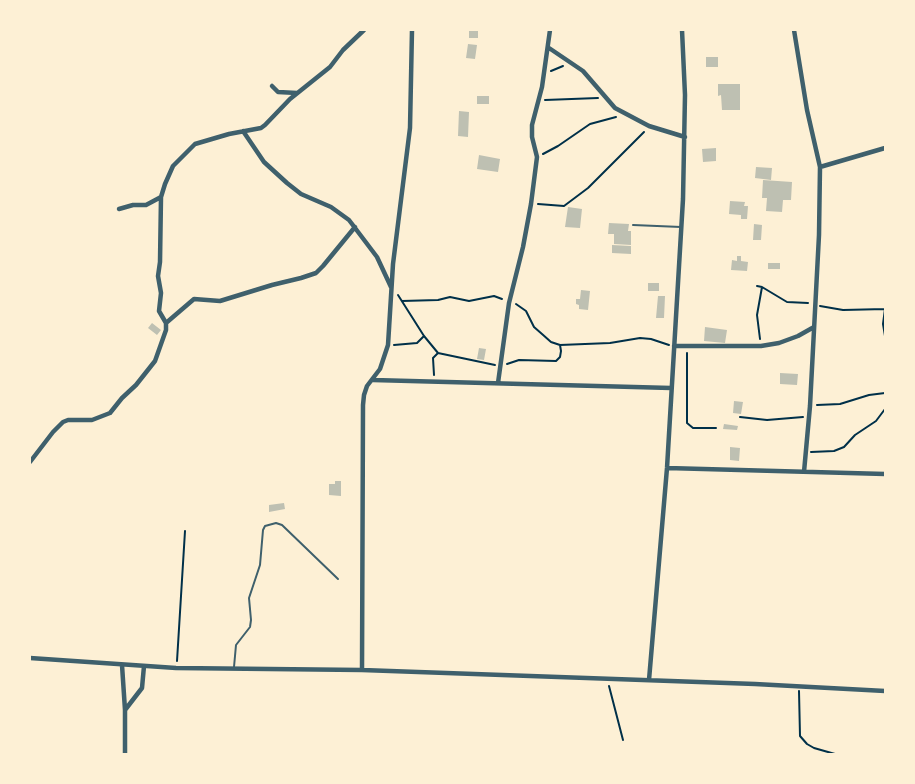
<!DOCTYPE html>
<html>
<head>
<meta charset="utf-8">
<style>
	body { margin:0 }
	#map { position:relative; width:915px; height:784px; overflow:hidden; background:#fdf0d5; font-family:Commissioner,sans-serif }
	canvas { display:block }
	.frame { position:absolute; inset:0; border:31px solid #fdf0d5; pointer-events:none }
</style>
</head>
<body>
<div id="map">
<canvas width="915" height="784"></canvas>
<div class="frame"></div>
</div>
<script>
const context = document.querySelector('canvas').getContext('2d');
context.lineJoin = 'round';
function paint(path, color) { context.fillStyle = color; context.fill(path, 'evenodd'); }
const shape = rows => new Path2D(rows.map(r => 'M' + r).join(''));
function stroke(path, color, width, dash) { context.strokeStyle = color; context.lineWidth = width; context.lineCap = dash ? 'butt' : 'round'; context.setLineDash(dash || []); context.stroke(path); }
const building = shape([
	[469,30,478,30,478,38,469,38],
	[468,44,477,45,475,59,466,58],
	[706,57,718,57,718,67,706,67],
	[718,84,740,84,740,110,722,110,721,95,718,96],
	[477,96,489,96,489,104,477,104],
	[459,111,469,112,468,137,458,136],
	[716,148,716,161,703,162,702,149],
	[479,155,500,159,498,172,477,169],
	[756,167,772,168,771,180,755,178],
	[763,180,792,182,791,200,783,200,782,212,766,211,767,198,762,198],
	[730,201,745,202,744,206,748,206,747,219,741,219,741,215,729,214],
	[568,207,582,209,580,228,565,227],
	[609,223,629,224,628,231,631,231,631,245,614,244,614,234,608,234],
	[754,224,762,225,761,240,753,240],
	[612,245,631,246,631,254,612,253],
	[737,256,741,256,741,261,748,262,747,271,731,270,732,260,737,261],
	[768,263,780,263,780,269,768,269],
	[648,283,659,283,659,291,648,291],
	[581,290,590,291,588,310,579,309,579,305,576,304,576,299,580,299],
	[658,296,665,296,664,318,656,318],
	[152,323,161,330,157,335,148,328],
	[705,327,727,330,725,343,704,341],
	[479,348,486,349,484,360,477,359],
	[780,373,798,374,797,385,780,384],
	[734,401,743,402,741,414,733,413],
	[724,424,738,426,737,430,723,429],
	[730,447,740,448,739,461,730,460],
	[335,481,341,481,341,496,329,495,329,484,335,484],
	[284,503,285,509,269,512,269,505]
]);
const path = shape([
	[551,71,563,66],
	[545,100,598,98],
	[543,154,558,146,590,124,616,117],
	[538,204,564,206,588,188,644,132],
	[757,286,762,287,787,302,808,303],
	[398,295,424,336,438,353,433,358,434,375],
	[402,301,438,300,450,297,469,301,494,296,502,299],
	[820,306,843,310,885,309],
	[885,309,883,324,885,336],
	[760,339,757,315,762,287],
	[394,345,417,343,424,336],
	[560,345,610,343,640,338,651,339,669,345],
	[438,353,495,365],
	[687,353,687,423,693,428,716,428],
	[507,364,519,360,556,361,560,357,561,351,560,345,551,342,542,334,534,327,526,311,516,304],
	[817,405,840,404,869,395,885,393],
	[740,417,767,420,803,417],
	[811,452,834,451,844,447,855,435,876,421,885,409],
	[177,661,185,531],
	[609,686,623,740],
	[799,691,800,736,807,744,814,748,835,754]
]);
const service = shape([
	[633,225,681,227],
	[234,667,236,645,250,627,251,620,249,598,260,565,263,530,265,526,276,523,282,525,338,579]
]);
const minor = shape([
	[794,30,807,110,820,167,819,235,810,406,804,472],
	[549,48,583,71,615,108,649,126,685,137],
	[272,86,278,92,297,93],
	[243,131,264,162,287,183,301,194,331,207,349,220,377,257,391,287],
	[820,167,885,148],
	[119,209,133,205,146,205,161,197],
	[166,323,194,299,220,301,272,285,301,278,316,273,323,266,355,227],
	[674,346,761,346,779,343,798,336,814,327],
	[373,380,671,388],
	[498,383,509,303,523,247,531,204,537,157,532,137,532,125,542,87,550,30],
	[30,462,53,432,63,422,68,420,92,420,110,413,122,398,136,385,155,361,166,330,166,323,159,311,161,293,158,276,160,262,161,197,165,184,173,166,195,144,229,134,261,128,265,125,290,99,330,67,343,50,364,30],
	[667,468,885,474],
	[30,658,176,668,362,670,755,684,885,691],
	[122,665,125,710],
	[362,670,363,405,364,395,367,386,380,369,388,345,393,264,410,128,412,30],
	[649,680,667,468,683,199,685,95,682,30],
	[125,754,125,710,142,688,144,666]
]);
paint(building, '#bec0b2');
stroke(path, '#003049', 2);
stroke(service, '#3f606c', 2);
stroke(minor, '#3f606c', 4.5);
</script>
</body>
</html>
